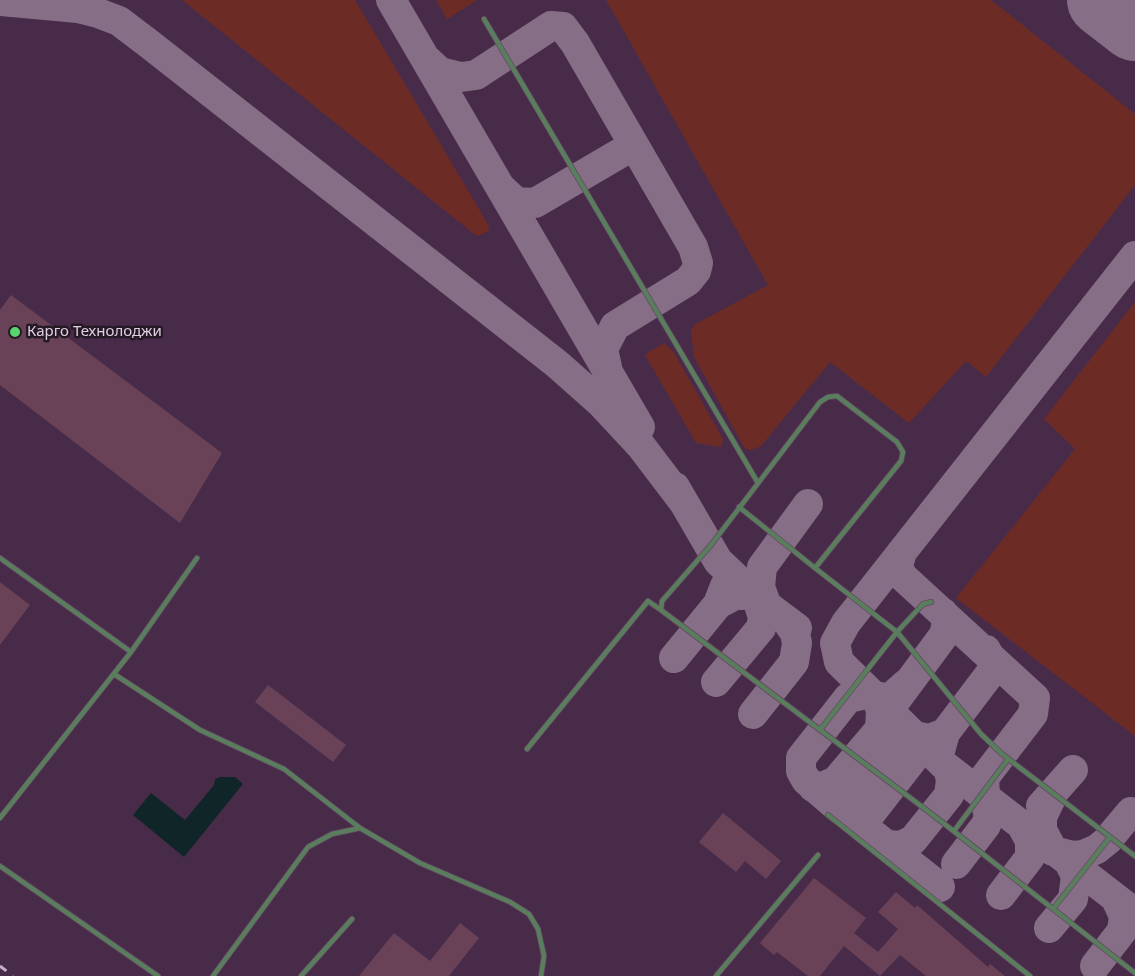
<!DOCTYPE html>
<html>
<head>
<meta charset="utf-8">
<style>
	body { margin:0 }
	canvas { display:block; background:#482b48 }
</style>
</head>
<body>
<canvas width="1135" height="976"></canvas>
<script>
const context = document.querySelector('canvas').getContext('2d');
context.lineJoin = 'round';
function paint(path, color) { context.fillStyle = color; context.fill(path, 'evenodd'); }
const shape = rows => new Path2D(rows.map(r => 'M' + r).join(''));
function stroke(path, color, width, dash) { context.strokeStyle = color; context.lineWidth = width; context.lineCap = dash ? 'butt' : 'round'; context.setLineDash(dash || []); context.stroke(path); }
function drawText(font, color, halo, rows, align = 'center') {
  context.font = font + ' "Noto Sans",sans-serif'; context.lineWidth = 5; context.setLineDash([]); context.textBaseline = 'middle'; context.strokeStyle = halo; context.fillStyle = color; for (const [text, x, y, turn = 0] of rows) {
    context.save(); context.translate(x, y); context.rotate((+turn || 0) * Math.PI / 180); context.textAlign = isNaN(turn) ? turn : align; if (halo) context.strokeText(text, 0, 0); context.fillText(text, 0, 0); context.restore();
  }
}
const green = shape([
	[182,0,355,0,489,226,488,231,478,236,474,234],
	[436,0,477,0,447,19],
	[606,0,991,0,1135,114,1135,185,986,377,966,361,909,423,830,362,761,446,751,450,745,449,694,357,691,331,694,325,768,285],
	[1135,302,1135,736,956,598,1075,449,1044,419],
	[664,343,673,351,723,439,721,447,696,443,645,355]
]);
const water = shape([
	[220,777,235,777,243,784,184,857,133,815,151,793,185,820,214,785,215,779]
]);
const taxiway = shape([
	[391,0,640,427],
	[0,1,78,8,98,13,119,21,148,43,557,364,601,403,641,446,685,504],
	[426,59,440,72,461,77,476,75,551,26,563,27,575,43,693,247,698,263,696,271,688,281,615,326,603,349,608,372],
	[500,187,516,202,535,203,634,145],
	[1135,256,846,623,835,643,839,662,944,765,1135,913],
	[675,487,718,561,757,598,797,628],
	[902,552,898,566,902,576,1035,698,1033,714,984,778,985,794,993,805],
	[767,606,760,587,762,567,808,504],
	[674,658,718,604,725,586],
	[716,682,761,628,763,618,757,598,749,595,735,595,718,604],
	[896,700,944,635,947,622,943,613],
	[753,714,794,662,797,643,795,633,786,620],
	[940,751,945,733,992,671,992,661,986,650],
	[813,787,825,786,836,781,880,729,881,711,876,696],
	[1054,792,1042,817,1042,830,1053,851,1073,856,1083,855,1097,849,1108,840],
	[835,793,837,805,846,813,860,817,871,813,913,759,912,735,929,739,945,733],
	[855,795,900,740,898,725,891,714],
	[1041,806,1073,770],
	[841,810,806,780,801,771,801,758,848,698,866,694,889,699,906,684],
	[846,813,940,887],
	[1110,837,1131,812],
	[888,845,901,846,913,840,949,795,951,780,948,768],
	[956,864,986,825,989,816,984,797],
	[1001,895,1030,857,1030,841,1023,828],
	[1049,928,1073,899,1076,876,1070,864],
	[1095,966,1122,931,1124,916,1116,899]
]);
const runway = shape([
	[1104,0,1135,24]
]);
const building = shape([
	[11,295,222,453,180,523,0,385,0,310],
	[0,582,30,605,0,645],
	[268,685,346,745,333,762,255,702],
	[723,813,781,861,766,879,745,861,736,872,699,842],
	[814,878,866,918,854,933,878,952,898,929,878,912,896,892,915,908,917,905,988,967,990,964,1005,976,926,976,900,955,880,976,844,946,820,976,808,976,777,952,774,955,760,943],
	[460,923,479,938,449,976,359,976,394,933,430,961]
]);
const service = shape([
	[484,19,758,483],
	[739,507,815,568],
	[0,558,131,652],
	[114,674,200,730,284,769,360,828,420,863,510,902,529,914,538,929,544,956,541,976],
	[820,730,897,632,923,604,931,602],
	[527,749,648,601,661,610],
	[828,815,1030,976],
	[0,818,131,652,197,558],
	[954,831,1008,759],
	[1135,856,1002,754,981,734,897,632,815,568,901,461,903,452,897,442,837,396,828,397,820,402,711,545,662,601,661,610,933,815,1135,973],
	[0,866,158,976],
	[1053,909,1110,837],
	[213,976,308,847,332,834,360,828],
	[301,976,352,919],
	[716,976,818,855]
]);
const rail = shape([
	[0,966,13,976]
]);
const markers = [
	[15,332,6,"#58d56f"]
];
const poiNames = [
	["Карго Технолоджи",27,332]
];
paint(green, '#6d2b26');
paint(water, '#0f2528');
stroke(taxiway, '#866e86', 30);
stroke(runway, '#866e86', 74);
paint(building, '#6a4257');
stroke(service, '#634863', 6);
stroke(service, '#597d5d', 4.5);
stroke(rail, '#c5b1c5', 3, [8, 8]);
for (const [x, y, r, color] of markers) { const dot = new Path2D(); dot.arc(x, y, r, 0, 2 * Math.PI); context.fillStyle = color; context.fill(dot); stroke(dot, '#261926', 2); }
drawText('15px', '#e0cee0', '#261926', poiNames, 'left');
</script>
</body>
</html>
